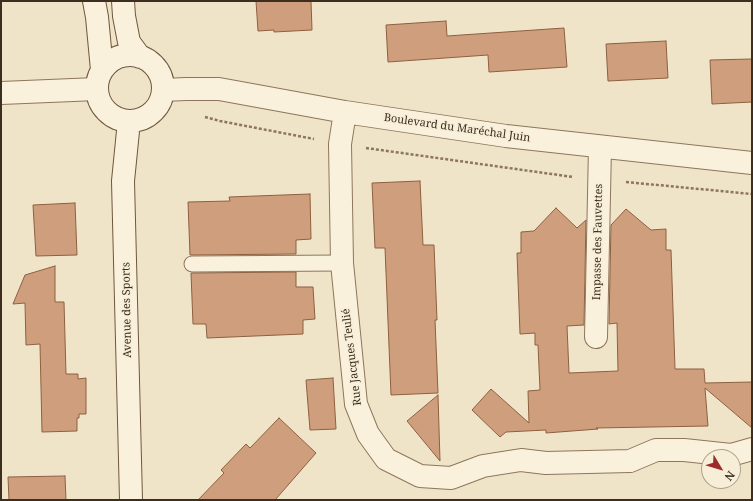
<!DOCTYPE html>
<html>
<head>
<meta charset="utf-8">
<style>
	body { margin:0 }
	#map { position:relative; width:753px; height:501px; overflow:hidden; background:#f0e4c8; font-family:"Noto Serif",serif }
	canvas { display:block }
	.frame { position:absolute; inset:0; border:2px solid #3d2e20; pointer-events:none }
	.north { position:absolute; left:701px; top:449px; width:40px; height:40px; box-sizing:border-box; background:#f7eed8; border:1px solid #ada18e; border-radius:50%; rotate:128deg; font-size:11px; font-weight:700; line-height:16px; text-align:center; color:#3d2e20 }
	.north::after { content:''; display:block; margin:auto; width:14px; height:18px; background:#9e2a2b; clip-path:polygon(50% 0,100% 100%,50% 72%,0 100%) }
</style>
</head>
<body>
<div id="map">
<canvas width="753" height="501"></canvas>
<div class="frame"></div>
<div class="north">N</div>
</div>
<script>
const context = document.querySelector('canvas').getContext('2d');
context.lineJoin = 'round';
function paint(path, color) { context.fillStyle = color; context.fill(path, 'evenodd'); }
const shape = rows => new Path2D(rows.map(r => 'M' + r).join(''));
function stroke(path, color, width, dash) { context.strokeStyle = color; context.lineWidth = width; context.lineCap = dash ? 'butt' : 'round'; context.setLineDash(dash || []); context.stroke(path); }
function drawText(font, color, halo, rows, align = 'center') {
  context.font = font + ' "Noto Serif",serif'; context.lineWidth = 3.5; context.setLineDash([]); context.textBaseline = 'middle'; context.strokeStyle = halo; context.fillStyle = color; for (const [text, x, y, turn = 0] of rows) {
    context.save(); context.translate(x, y); context.rotate((+turn || 0) * Math.PI / 180); context.textAlign = isNaN(turn) ? turn : align; if (halo) context.strokeText(text, 0, 0); context.fillText(text, 0, 0); context.restore();
  }
}
const building = shape([
	[256,1,311,1,312,30,274,32,274,30,258,31,256,1],
	[446,21,447,36,564,28,567,67,489,72,488,55,388,62,386,25,446,21],
	[666,41,668,78,608,81,606,44,666,41],
	[752,59,752,102,712,104,710,60,752,59],
	[420,181,423,245,434,245,437,320,435,320,438,393,391,395,385,248,375,248,372,183,420,181],
	[310,194,311,239,296,240,296,254,190,255,188,202,230,201,229,197,310,194],
	[75,203,77,255,36,256,33,205,75,203],
	[556,208,577,228,586,220,584,325,567,326,569,373,618,371,617,323,609,324,611,225,626,209,651,230,666,229,666,250,671,250,675,369,704,369,705,383,752,382,752,428,705,388,708,426,596,428,598,429,546,433,546,430,506,432,500,437,472,410,491,389,529,423,528,391,540,390,538,345,535,345,535,333,520,334,517,253,521,253,521,232,534,231,556,208],
	[55,266,55,302,64,302,66,374,78,374,78,379,86,378,86,414,79,414,79,418,77,418,77,431,42,432,40,344,26,345,25,303,13,304,25,275,55,266],
	[296,272,296,287,313,287,315,319,303,320,303,334,207,338,206,324,193,324,191,273,296,272],
	[333,378,336,429,310,430,306,380,333,378],
	[438,395,440,461,407,421,438,395],
	[279,418,316,453,275,500,198,500,224,473,221,470,246,444,250,448,279,418],
	[65,476,66,500,9,500,8,477,65,476]
]);
const path = shape([
	[205,117,220,121,314,139],
	[366,148,573,177],
	[626,182,752,194]
]);
const service = shape([
	[192,264,342,263]
]);
const minor = shape([
	[163,90,186,89,219,89,345,112,506,136,752,163],
	[1,93,97,89],
	[345,112,340,144,342,263,356,404,368,434,386,459,420,476,451,478,483,466,521,460,546,463,630,461,656,450,684,450,731,455,752,449],
	[596,337,600,147]
]);
const secondary = shape([
	[94,1,97,17,102,70],
	[123,1,124,16,129,42,140,57],
	'97 88a33 33 0 1 1 66 0a33 33 0 1 1-66 0Z',
	[129,121,123,181,131,500]
]);
const streetNames = [
	["Boulevard du Maréchal Juin",457,128,8],
	["Impasse des Fauvettes",598,242,-89],
	["Avenue des Sports",127,310,-91],
	["Rue Jacques Teulié",352,357,-97]
];
paint(building, '#cf9f7d');
stroke(building, '#8d5f41', 1);
stroke(service, '#8d765c', 17);
stroke(minor, '#8d765c', 24);
stroke(secondary, '#6f573f', 24);
stroke(path, '#8d765c', 2.5, [3, 2]);
stroke(service, '#faf1dc', 15);
stroke(minor, '#faf1dc', 22);
stroke(secondary, '#faf1dc', 22);
drawText('11px', '#3d2e20', '#f7eed8', streetNames);
</script>
</body>
</html>
